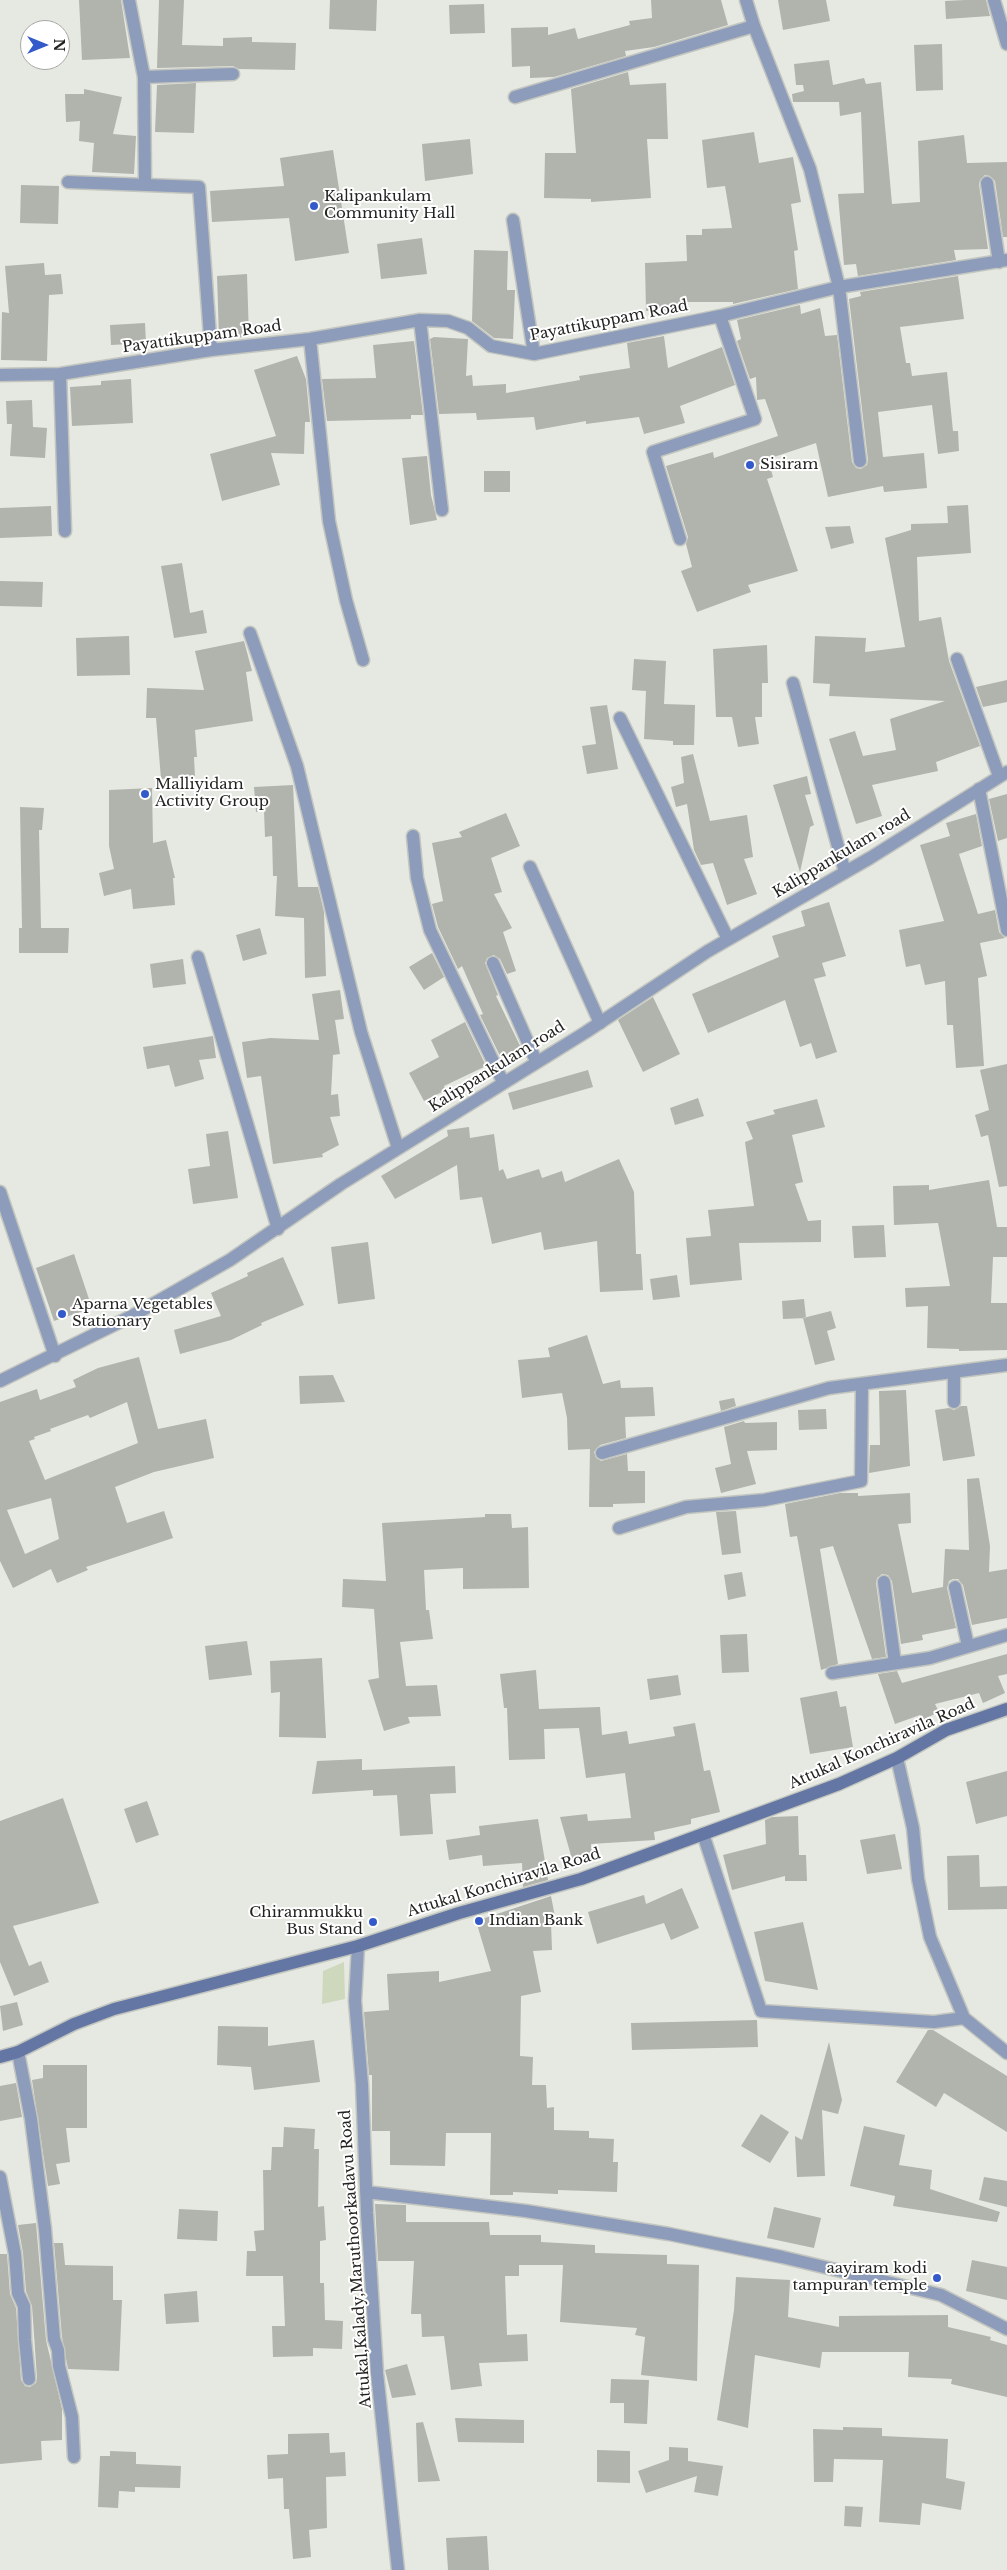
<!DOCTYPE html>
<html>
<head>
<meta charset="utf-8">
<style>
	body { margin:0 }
	#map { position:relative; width:1007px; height:2570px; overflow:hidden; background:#e6e9e2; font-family:"Libre Baskerville",serif }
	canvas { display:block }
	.north { position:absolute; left:20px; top:20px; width:50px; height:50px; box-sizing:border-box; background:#fff; border:1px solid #a7a7a6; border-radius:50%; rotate:90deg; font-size:14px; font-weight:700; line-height:20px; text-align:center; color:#232421 }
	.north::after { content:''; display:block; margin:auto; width:18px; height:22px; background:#3459ca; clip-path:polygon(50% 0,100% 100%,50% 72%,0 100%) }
</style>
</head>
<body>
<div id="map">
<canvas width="1007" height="2570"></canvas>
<div class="north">N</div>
</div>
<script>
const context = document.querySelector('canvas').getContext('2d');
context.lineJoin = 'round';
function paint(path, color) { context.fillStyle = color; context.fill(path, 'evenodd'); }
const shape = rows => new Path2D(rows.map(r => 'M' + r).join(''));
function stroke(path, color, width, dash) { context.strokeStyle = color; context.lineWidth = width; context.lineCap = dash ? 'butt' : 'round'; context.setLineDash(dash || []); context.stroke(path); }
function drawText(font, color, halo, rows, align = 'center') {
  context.font = font + ' "Libre Baskerville",serif'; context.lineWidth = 4; context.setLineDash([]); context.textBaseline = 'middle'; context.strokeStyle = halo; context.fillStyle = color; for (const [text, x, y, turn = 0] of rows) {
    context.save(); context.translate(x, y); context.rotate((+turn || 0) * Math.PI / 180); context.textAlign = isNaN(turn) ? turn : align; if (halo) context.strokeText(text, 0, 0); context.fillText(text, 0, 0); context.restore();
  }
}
const green = shape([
	[344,1962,345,1999,322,2004,323,1971]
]);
const building = shape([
	[79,0,121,0,130,58,82,60],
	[159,0,184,0,182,45,223,46,223,38,252,37,252,42,296,43,295,70,239,69,233,66,157,68],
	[330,0,377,0,376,31,329,29],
	[651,0,721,0,728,25,654,47,625,51,626,56,554,77,530,78,530,66,512,67,511,28,548,27,548,35,575,28,578,39,630,25,629,21,652,18],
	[778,0,826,0,830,21,783,30],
	[965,0,986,0,990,16,946,19,945,1],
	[484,4,485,33,450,34,449,5],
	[942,44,943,90,916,91,914,45],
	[829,60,833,85,864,78,866,84,881,82,892,204,920,202,918,141,964,135,967,163,1007,162,1007,237,1003,237,995,181,990,176,985,175,980,180,979,184,988,249,954,250,956,260,858,276,856,264,844,265,838,194,864,193,861,112,840,116,839,102,793,102,792,94,804,91,803,85,796,85,794,64],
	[628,72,630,85,666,83,668,139,647,139,651,198,591,202,591,199,544,198,545,153,576,153,571,89],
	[196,83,194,133,155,132,157,85],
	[84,89,122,97,113,134,136,136,134,174,92,172,94,143,79,141,80,121,66,122,65,94,84,94],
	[754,132,759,163,793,157,801,202,791,204,798,250,794,251,798,289,733,304,733,302,685,302,685,310,646,311,645,263,687,261,686,235,702,235,702,229,732,228,725,186,707,188,702,140],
	[470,139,473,174,425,181,422,144],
	[333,150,349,253,295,261,289,218,212,222,210,191,284,186,280,158],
	[21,185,59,186,58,224,20,223],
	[422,238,427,274,381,279,377,244],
	[474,250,508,251,507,290,515,290,513,339,494,338,472,321],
	[44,263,45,275,61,274,63,294,49,295,47,361,1,360,2,312,9,313,5,266],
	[247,274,249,337,219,338,217,276],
	[958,276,964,319,900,327,906,363,910,363,912,376,947,372,953,431,958,431,959,451,938,454,932,405,878,412,883,457,924,453,927,488,884,492,883,486,828,497,816,443,768,459,773,477,767,479,798,571,748,585,751,592,697,612,681,571,692,567,686,544,688,537,666,466,713,452,714,458,778,436,765,399,757,400,756,377,750,379,737,341,741,339,737,320,800,305,801,314,820,308,825,336,837,335,852,462,856,468,861,469,867,465,868,460,849,299,861,296,860,292],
	[145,323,146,343,111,345,110,325],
	[664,336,668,368,722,347,735,385,680,406,685,423,644,434,639,417,586,424,586,421,536,430,534,417,477,420,476,413,439,414,430,339,434,337,468,339,466,376,472,375,473,386,506,384,506,393,580,380,579,376,630,368,627,343],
	[414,341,423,415,411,415,411,419,327,421,322,379,376,378,373,345],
	[297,356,306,379,310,422,305,422,304,454,271,453,280,485,222,501,210,454,276,436,254,370],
	[131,379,133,423,72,426,70,387,101,385,101,381],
	[32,400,33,427,47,428,45,458,10,456,12,424,7,424,6,401],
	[427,456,431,495,437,520,410,525,402,458],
	[484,471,510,471,510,492,484,492],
	[968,505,971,553,917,557,919,621,941,617,949,661,980,746,936,762,938,771,872,785,882,816,856,824,829,739,855,731,863,756,896,750,890,719,945,701,829,696,830,684,813,683,815,636,866,638,865,652,905,647,885,538,911,530,911,524,948,523,947,506],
	[51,506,52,536,0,538,0,508],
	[850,526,854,543,831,549,825,527],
	[182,563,190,613,203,610,207,633,174,638,161,566],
	[0,581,43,582,42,607,0,606],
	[129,636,130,675,77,676,76,638],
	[244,641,252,671,246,672,253,721,195,730,197,757,194,757,195,777,161,779,156,718,146,718,147,688,204,690,195,651],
	[767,645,768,683,762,683,762,717,755,717,759,744,738,747,732,717,716,717,713,649],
	[634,659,666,661,664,704,695,705,694,745,673,745,673,741,644,739,646,691,632,690],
	[1007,680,1007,702,983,707,976,687],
	[607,705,618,769,587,774,582,746,596,744,590,707],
	[693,754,710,821,747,815,753,857,744,859,757,894,727,905,713,863,701,865,694,850,687,804,676,807,671,787,684,783,681,757],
	[807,776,811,794,805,795,814,825,810,827,800,872,773,785],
	[293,785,298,887,318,887,324,912,326,976,305,978,304,918,275,916,277,876,273,876,272,836,265,837,264,811,256,812,254,787],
	[152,788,153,843,166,840,175,878,173,878,175,905,133,909,131,889,104,896,99,873,114,869,109,846,109,790],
	[1007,794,1007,838,998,841,989,799],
	[20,807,44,808,42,830,39,830,41,928,69,928,68,953,19,953,19,928,22,928],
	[506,813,520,846,491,858,502,892,494,894,512,928,503,932,516,971,507,974,500,959,494,955,487,958,485,963,498,995,496,996,523,1052,506,1061,504,1057,501,1058,480,1015,483,1014,462,966,458,969,438,927,432,904,443,901,432,843,462,837,459,832],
	[976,814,982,846,959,854,978,914,995,910,999,932,1005,938,980,943,987,976,978,978,984,1066,956,1068,953,1025,947,1025,945,981,925,985,920,964,906,967,899,930,944,921,920,845,950,836,946,823],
	[829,902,846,956,822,963,826,976,814,979,837,1052,816,1059,811,1043,800,1047,785,1000,708,1033,692,994,779,957,772,936,805,926,801,911],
	[260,928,267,954,243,961,236,935],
	[432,953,444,977,424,990,409,967],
	[183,959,186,984,153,988,150,964],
	[340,990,344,1019,335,1020,340,1054,333,1055,331,1095,338,1094,340,1116,330,1117,339,1145,322,1154,323,1157,273,1164,261,1076,247,1078,242,1042,270,1038,319,1040,312,994],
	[653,997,680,1054,643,1072,618,1020],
	[465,1022,486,1066,444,1086,446,1090,424,1101,409,1073,439,1057,431,1040],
	[213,1036,216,1058,199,1060,204,1079,175,1087,169,1065,147,1069,143,1047],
	[1007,1064,1007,1186,999,1187,988,1135,981,1137,975,1115,989,1110,980,1070],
	[588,1070,593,1087,513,1110,508,1093],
	[698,1098,704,1116,675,1125,670,1108],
	[817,1099,825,1127,792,1135,803,1182,795,1184,808,1221,821,1220,821,1242,739,1243,742,1280,690,1285,686,1238,711,1236,708,1210,754,1206,745,1142,753,1139,746,1122,775,1114,773,1110],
	[469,1127,470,1138,494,1134,499,1171,503,1169,507,1179,539,1169,542,1178,562,1171,565,1182,619,1159,634,1192,636,1254,641,1254,643,1290,600,1292,597,1241,544,1250,541,1232,492,1244,482,1197,460,1200,457,1165,395,1199,381,1176,448,1136,447,1130],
	[228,1131,238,1198,193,1204,188,1169,210,1166,206,1134],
	[989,1180,997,1227,1007,1227,1007,1257,993,1257,991,1303,1007,1303,1007,1350,959,1351,959,1349,927,1348,928,1306,906,1307,905,1288,950,1286,938,1223,894,1225,893,1186,929,1185,929,1190],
	[884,1225,886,1257,854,1258,852,1226],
	[368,1242,375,1299,338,1304,331,1247],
	[74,1254,92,1308,54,1321,36,1268],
	[283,1257,304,1305,261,1323,262,1325,231,1340,180,1354,174,1330,221,1316,211,1293,248,1276,247,1273],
	[677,1275,680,1297,653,1300,650,1279],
	[804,1299,806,1318,783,1319,782,1301],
	[831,1311,836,1328,827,1331,835,1360,815,1365,803,1318],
	[587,1335,603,1384,620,1380,621,1388,653,1387,655,1416,625,1417,626,1438,600,1445,594,1452,596,1458,601,1461,627,1454,628,1471,645,1471,645,1503,613,1504,613,1507,589,1507,590,1449,568,1450,567,1418,562,1393,522,1398,518,1360,550,1357,548,1348],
	[139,1357,158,1429,206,1419,214,1458,154,1472,115,1487,127,1523,164,1511,173,1538,86,1567,88,1570,57,1583,51,1569,13,1588,0,1561,0,1402,37,1389,40,1400,76,1387,73,1380,98,1368],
	[127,1402,138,1443,45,1480,29,1441,35,1439,34,1437,51,1431,50,1429,88,1415,90,1418],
	[51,1498,59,1539,25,1554,7,1510],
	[333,1375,345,1402,300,1404,299,1376],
	[906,1390,910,1466,869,1473,870,1445,880,1445,879,1391],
	[734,1398,736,1406,721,1411,719,1401],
	[961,1406,967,1406,975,1456,943,1461,935,1410,949,1408,954,1410],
	[826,1409,827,1429,799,1430,798,1410],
	[744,1421,745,1423,777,1422,777,1450,747,1451,756,1484,721,1493,715,1468,731,1464,724,1427],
	[979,1478,990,1546,989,1572,1007,1569,1007,1618,972,1625,963,1585,958,1579,953,1579,949,1581,947,1588,956,1628,922,1635,923,1640,901,1644,892,1581,888,1575,882,1574,877,1578,876,1583,886,1657,872,1659,833,1546,820,1549,838,1664,821,1670,797,1536,790,1537,785,1504,840,1493,858,1493,858,1496,910,1493,911,1523,898,1524,912,1593,943,1587,945,1549,969,1550,967,1479],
	[736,1511,741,1553,722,1555,716,1512],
	[485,1514,511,1514,512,1528,528,1527,529,1588,463,1589,463,1568,424,1570,426,1610,429,1610,433,1639,400,1642,406,1686,437,1685,441,1716,408,1717,410,1723,384,1731,368,1680,379,1678,374,1609,342,1607,343,1579,386,1581,382,1523,485,1517],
	[742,1572,746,1596,728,1600,724,1575],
	[747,1634,749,1672,722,1673,720,1635],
	[247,1641,252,1675,209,1680,205,1646],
	[1007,1654,1007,1674,998,1676,1005,1693,983,1703,979,1693,935,1704,939,1712,922,1720,920,1715,895,1724,878,1674,897,1671,902,1683],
	[322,1658,326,1738,279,1737,280,1692,271,1693,270,1661],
	[536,1670,539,1709,600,1707,602,1735,627,1731,629,1744,675,1736,673,1727,695,1723,704,1771,710,1770,720,1812,691,1819,691,1824,654,1832,655,1840,591,1844,592,1857,572,1859,560,1817,587,1814,588,1821,631,1818,625,1773,586,1778,579,1728,544,1729,545,1759,509,1760,507,1708,504,1708,500,1674],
	[678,1675,681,1695,650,1700,647,1679],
	[837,1691,840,1707,846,1706,853,1747,810,1754,800,1698],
	[362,1759,362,1770,455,1766,456,1793,430,1794,433,1834,400,1836,397,1795,373,1796,373,1790,312,1794,317,1761],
	[1007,1771,1007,1816,976,1824,966,1782],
	[63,1798,99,1903,13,1926,29,1966,41,1961,49,1982,14,1996,0,1962,0,1821],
	[147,1801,159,1835,136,1843,124,1809],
	[798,1816,799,1855,806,1855,807,1881,785,1881,785,1876,732,1890,723,1855,766,1844,765,1820,772,1817],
	[538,1819,548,1880,523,1887,522,1863,483,1866,482,1855,449,1860,446,1840,480,1835,479,1826],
	[895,1834,902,1869,867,1874,860,1840],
	[979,1855,980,1887,1007,1886,1007,1909,948,1910,947,1856],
	[682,1888,699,1928,671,1940,664,1923,597,1944,588,1912,644,1895,646,1904],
	[551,1896,556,1922,551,1923,552,1950,533,1951,541,1992,521,1996,520,2056,533,2057,532,2085,546,2085,547,2108,554,2107,554,2130,589,2131,589,2138,614,2139,613,2162,618,2162,617,2192,558,2190,558,2194,513,2192,513,2195,490,2195,491,2133,446,2133,445,2166,390,2165,390,2131,372,2131,372,2075,369,2075,364,2012,389,2010,387,1974,439,1971,439,1982,491,1971,476,1921],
	[803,1922,818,1990,765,1981,754,1932],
	[17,2002,23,2025,3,2031,0,2006],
	[757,2020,758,2047,632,2050,631,2023],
	[218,2026,268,2027,268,2046,314,2040,320,2082,254,2090,251,2067,217,2065],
	[928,2030,933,2030,1007,2076,1007,2132,944,2093,936,2107,896,2082],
	[829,2042,842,2100,838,2114,822,2110,825,2176,797,2177,795,2136,802,2140],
	[43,2065,87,2065,87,2128,66,2128,70,2162,56,2164,60,2184,48,2186,32,2080,43,2078],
	[16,2083,22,2117,0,2121,0,2086],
	[761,2114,789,2132,770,2163,741,2146],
	[864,2126,905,2135,899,2165,932,2170,930,2189,1000,2212,997,2222,893,2206,895,2196,850,2186],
	[284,2127,315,2129,314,2149,319,2149,318,2207,324,2206,326,2240,320,2241,320,2283,324,2283,325,2320,343,2321,342,2349,313,2348,313,2356,273,2357,272,2326,285,2326,283,2276,246,2276,247,2251,256,2251,254,2231,264,2230,263,2170,271,2170,272,2147,283,2147],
	[984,2177,1007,2181,1007,2207,979,2200],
	[375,2204,406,2205,406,2222,489,2222,490,2235,541,2235,541,2242,595,2245,595,2253,667,2255,667,2264,699,2265,697,2381,641,2375,645,2337,635,2335,637,2328,560,2322,563,2265,519,2265,519,2276,505,2276,507,2335,527,2334,528,2361,479,2363,482,2386,451,2390,444,2336,422,2337,421,2314,411,2314,414,2261,378,2261],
	[774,2207,821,2218,814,2248,767,2238],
	[179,2209,218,2211,217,2241,177,2239],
	[36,2223,46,2340,62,2409,62,2440,41,2441,42,2460,0,2464,0,2254,7,2254,10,2294,16,2308,21,2380,25,2386,30,2387,36,2383,37,2378,32,2306,26,2291,23,2253,18,2225],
	[54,2243,63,2243,65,2265,113,2266,113,2300,122,2300,119,2371,68,2369,62,2337],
	[972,2260,1007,2267,1007,2300,966,2291],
	[736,2277,790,2280,788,2317,839,2327,839,2316,948,2315,948,2327,991,2337,990,2340,1007,2345,1007,2397,951,2384,952,2379,908,2377,909,2352,822,2352,820,2368,755,2355,748,2428,717,2420,734,2310],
	[197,2291,199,2322,166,2324,164,2294],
	[407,2364,416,2395,392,2398,385,2370],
	[611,2379,649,2380,647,2424,624,2423,624,2403,610,2403],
	[455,2418,524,2420,524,2443,458,2442],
	[423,2422,440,2481,418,2482,416,2423],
	[843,2427,882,2428,882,2436,948,2439,946,2478,965,2482,961,2510,922,2503,920,2525,879,2522,883,2460,834,2459,833,2482,814,2482,813,2429,843,2430],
	[329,2433,330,2453,345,2452,346,2476,326,2477,327,2528,309,2530,311,2557,293,2559,289,2509,284,2509,283,2478,268,2479,267,2455,288,2454,288,2434],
	[669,2447,688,2448,688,2461,723,2466,718,2496,694,2492,697,2476,646,2493,638,2471,669,2460],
	[597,2450,630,2451,630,2483,597,2482],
	[110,2451,136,2452,136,2464,181,2466,180,2488,135,2487,135,2492,119,2491,118,2508,98,2507,100,2456,110,2456],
	[845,2506,863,2507,861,2527,844,2526],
	[487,2536,489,2570,448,2570,446,2538]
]);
const minor = shape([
	[129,0,144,77,145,185],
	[994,0,1007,44],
	[144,77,233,74],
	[515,97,754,26],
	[68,182,199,187,211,350],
	[987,183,999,262],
	[513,220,534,354],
	[420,320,442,510],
	[310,339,329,521,346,600,363,660],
	[60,374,65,531],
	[0,375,60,374,211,350,310,339,420,320,448,321,468,328,491,346,534,354,720,316,839,287,810,169,754,26,746,0],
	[860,461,839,287,1007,260],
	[680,539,653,452,755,419,720,316],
	[250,633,297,766,361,1032,398,1148],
	[957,659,999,776],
	[793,683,845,872],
	[620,718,728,939],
	[979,789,1007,930],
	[413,836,417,878,430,930,503,1082],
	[530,867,600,1023],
	[198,957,278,1229],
	[493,963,536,1061],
	[0,1192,55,1356],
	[954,1373,954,1402],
	[602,1453,829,1388,1007,1365],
	[619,1528,686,1507,764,1500,861,1481,862,1384],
	[884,1582,895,1663],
	[955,1587,968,1646],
	[832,1673,930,1658,1007,1635],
	[897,1758,913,1828,918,1879,930,1937,964,2018],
	[703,1834,761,2011,934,2022,964,2018,1007,2053],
	[18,2052,31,2119,45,2229,54,2339,58,2350,59,2366,72,2417,74,2457],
	[0,2177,15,2254,18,2293,24,2306,25,2340,29,2379]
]);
const tertiary = shape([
	[0,1381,132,1316,230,1260,341,1184,586,1032,708,951,870,858,1007,772],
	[358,1946,355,2001,362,2084,367,2213,377,2373,398,2570],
	[366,2192,526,2211,669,2234,782,2257,941,2295,1007,2329]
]);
const secondary = shape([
	[0,2057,18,2052,74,2024,114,2009,358,1946,459,1913,581,1879,839,1784,897,1758,946,1730,1007,1709]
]);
const markers = [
	[314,206,5,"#3459ca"],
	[750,465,5,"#3459ca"],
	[145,794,5,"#3459ca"],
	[62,1314,5,"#3459ca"],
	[479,1921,5,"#3459ca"],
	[373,1922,5,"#3459ca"],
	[937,2278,5,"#3459ca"]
];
const poiNames = [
	["Kalipankulam",324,197],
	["Community Hall",324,214],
	["Sisiram",760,465],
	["Malliyidam",155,785],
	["Activity Group",155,802],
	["Aparna Vegetables",72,1305],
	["Stationary",72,1322],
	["Chirammukku",363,1913,"right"],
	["Bus Stand",363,1930,"right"],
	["Indian Bank",489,1921],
	["aayiram kodi",927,2269,"right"],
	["tampuran temple",927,2286,"right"]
];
const streetNames = [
	["Payattikuppam Road",609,321,-11],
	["Payattikuppam Road",202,337,-8],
	["Kalippankulam road",842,854,-31],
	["Kalippankulam road",497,1067,-32],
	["Attukal Konchiravila Road",882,1744,-24],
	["Attukal Konchiravila Road",504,1883,-17],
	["Attukal,Kalady,Maruthoorkadavu Road",356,2259,-94]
];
paint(green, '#cdd8bd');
paint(building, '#b1b3ad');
stroke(minor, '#c3c6bf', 15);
stroke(tertiary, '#c3c6bf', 15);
stroke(secondary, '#c3c6bf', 15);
stroke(minor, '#8e9cbb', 12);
stroke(tertiary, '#8e9cbb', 12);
stroke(secondary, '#6376a4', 12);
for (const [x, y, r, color] of markers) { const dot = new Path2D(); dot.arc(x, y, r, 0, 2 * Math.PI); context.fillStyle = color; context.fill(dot); stroke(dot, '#fff', 2); }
drawText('15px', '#232421', '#fff', poiNames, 'left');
drawText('15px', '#232421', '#fff', streetNames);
</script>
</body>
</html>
